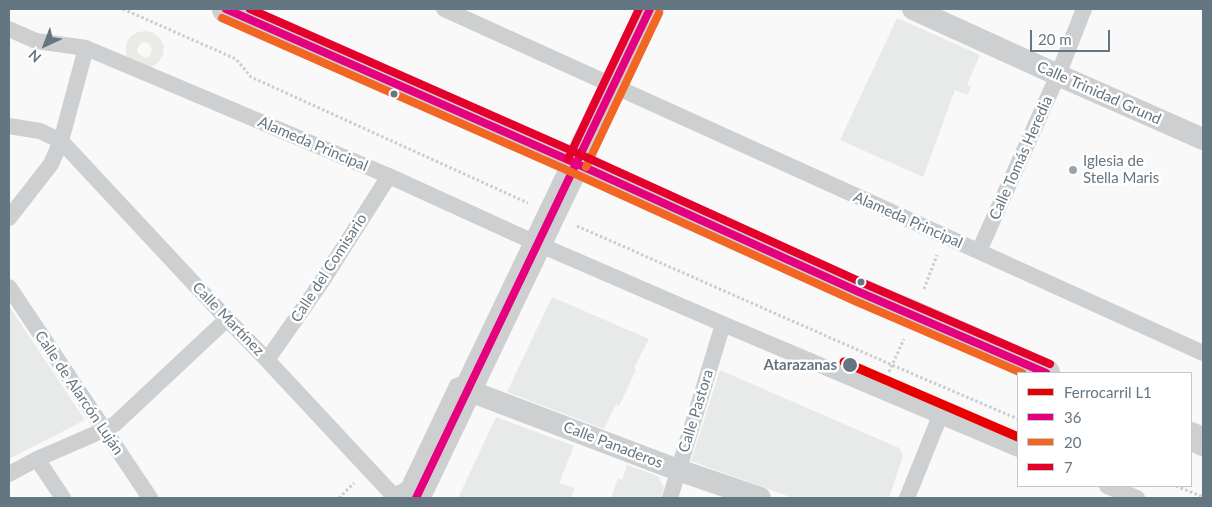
<!DOCTYPE html>
<html>
<head>
<meta charset="utf-8">
<style>
	body { margin:0 }
	#map { position:relative; width:1212px; height:507px; overflow:hidden; background:#f9f9f9; font-family:Lato,sans-serif }
	canvas { display:block }
	.frame { position:absolute; inset:0; border:10px solid #657683; pointer-events:none }
	.legend { position:absolute; left:1017px; top:372px; width:175px; height:115px; box-sizing:border-box; background:#fff; border:1px solid #c1c8cd; margin:0; padding:6px 9px; list-style:none; font-size:15px; color:#657683 }
	.legend li { display:flex; align-items:center; gap:10px; height:25px }
	.legend b { width:25px; border:1px solid #c1c8cd }
	.north { position:absolute; left:20px; top:20px; width:50px; height:50px; -webkit-text-stroke:4px #fff; paint-order:stroke; rotate:223deg; font-size:14px; font-weight:700; line-height:20px; text-align:center; color:#657683 }
	.north::after { content:''; display:block; margin:auto; width:18px; height:22px; background:#657683; clip-path:polygon(50% 0,100% 100%,50% 72%,0 100%) }
	.scale { position:absolute; left:1030px; top:30px; width:80px; height:22px; box-sizing:border-box; border:2px solid #657683; border-top:0; padding-left:6px; font-size:15px; line-height:18px; white-space:nowrap; color:#657683; -webkit-text-stroke:4px #fff; paint-order:stroke }
</style>
</head>
<body>
<div id="map">
<canvas width="1212" height="507"></canvas>
<div class="frame"></div>
<ul class="legend">
<li><b style="height:6px;background:#e60000"></b>Ferrocarril L1</li>
<li><b style="height:6px;background:#e5007d"></b>36</li>
<li><b style="height:6px;background:#f26522"></b>20</li>
<li><b style="height:6px;background:#e4002b"></b>7</li>
</ul>
<div class="north">N</div>
<div class="scale">20 m</div>
</div>
<script>
const context = document.querySelector('canvas').getContext('2d');
context.lineJoin = 'round';
function paint(path, color) { context.fillStyle = color; context.fill(path, 'evenodd'); }
const shape = rows => new Path2D(rows.map(r => 'M' + r).join(''));
function stroke(path, color, width, dash) { context.strokeStyle = color; context.lineWidth = width; context.lineCap = dash ? 'butt' : 'round'; context.setLineDash(dash || []); context.stroke(path); }
function drawText(font, color, halo, rows, align = 'center') {
  context.font = font + ' Lato,sans-serif'; context.lineWidth = 5; context.setLineDash([]); context.textBaseline = 'middle'; context.strokeStyle = halo; context.fillStyle = color; for (const [text, x, y, turn = 0] of rows) {
    context.save(); context.translate(x, y); context.rotate((+turn || 0) * Math.PI / 180); context.textAlign = isNaN(turn) ? turn : align; if (halo) context.strokeText(text, 0, 0); context.fillText(text, 0, 0); context.restore();
  }
}
const built = shape([
	[897,18,980,55,967,85,971,87,967,95,955,90,923,177,840,140],
	[552,297,649,339,634,368,636,370,619,406,616,404,604,429,507,392],
	[9,306,85,420,9,459],
	[720,370,899,448,903,456,889,498,793,498,691,461],
	[496,417,574,446,559,483,575,488,571,498,458,498],
	[627,465,658,476,664,487,661,498,611,498,618,478,622,480]
]);
const green = shape([
	[146,31,154,33,160,39,164,46,163,55,158,63,150,68,131,64,126,55,126,45,128,40,132,35,138,32],
	[143,42,148,43,152,49,150,56,145,58,139,54,137,50,139,45]
]);
const path = shape([
	[123,9,236,59,251,77,528,203],
	[577,226,892,365,1018,419],
	[924,289,937,255],
	[889,372,904,339],
	[1176,486,1203,497],
	[339,498,354,483]
]);
const service = shape([
	[392,494,406,487,455,384,469,379]
]);
const pedestrian = shape([
	[444,9,1203,353],
	[9,29,36,41,86,48,389,176,538,244,723,324,1018,449],
	[9,126,40,131,61,141,227,319,267,360,392,494,394,498],
	[9,218,51,164,61,141,86,48],
	[979,251,1058,75,1084,9],
	[9,287,150,498],
	[267,360,321,283,389,176],
	[37,459,63,498],
	[9,474,37,459,104,430,115,424,227,319],
	[1107,486,1137,498],
	[670,498,723,324],
	[907,498,940,416]
]);
const minor = shape([
	[913,9,1058,75,1203,139],
	[467,390,678,470,760,498]
]);
const tertiary = shape([
	[226,9,573,162,859,292,914,315,1046,373],
	[1191,436,1203,442],
	[416,498,650,9]
]);
const bus1 = shape([
	[226,9,573,162,859,292,1046,373],
	[416,498,650,9]
]);
const bus2 = shape([
	[222,18,569,171,855,301,1022,373],
	[586,167,659,13]
]);
const bus3 = shape([
	[250,9,577,153,863,283,1050,364],
	[568,159,639,9]
]);
const rail1 = shape([
	[844,362,1018,437]
]);
const markers = [
	[394,94,4.5,"#657683"],
	[1073,170,5,"#99a4ac"],
	[861,282,4.5,"#657683"],
	[850,365,8,"#657683"]
];
const streetNames = [
	["Calle Trinidad Grund",1099,93,24],
	["Alameda Principal",313,144,23],
	["Calle Tomás Heredia",1021,158,-66],
	["Alameda Principal",908,220,24],
	["Calle del Comisario",329,268,-57],
	["Calle Martínez",228,319,46],
	["Calle de Alarcón Luján",79,393,56],
	["Calle Pastora",696,411,-73],
	["Calle Panaderos",613,445,21]
];
const poiNames = [
	["Iglesia de",1083,161],
	["Stella Maris",1083,178]
];
const stopNames = [
	["Atarazanas",837,365]
];
paint(built, '#e8e9e9');
paint(green, '#e8ebe6');
stroke(path, '#cbcccd', 3, [2.5, 2.5]);
stroke(service, '#cecfd0', 11);
stroke(pedestrian, '#cecfd0', 16);
stroke(minor, '#cecfd0', 22);
stroke(tertiary, '#cecfd0', 28);
stroke(bus1, '#e5007d', 8);
stroke(bus2, '#f26522', 8);
stroke(bus3, '#e4002b', 8);
stroke(rail1, '#e60000', 9);
for (const [x, y, r, color] of markers) { const dot = new Path2D(); dot.arc(x, y, r, 0, 2 * Math.PI); context.fillStyle = color; context.fill(dot); stroke(dot, '#fff', 2); }
drawText('15px', '#657683', '#fff', streetNames);
drawText('15px', '#657683', '#fff', poiNames, 'left');
drawText('bold 15px', '#657683', '#fff', stopNames, 'right');
</script>
</body>
</html>
